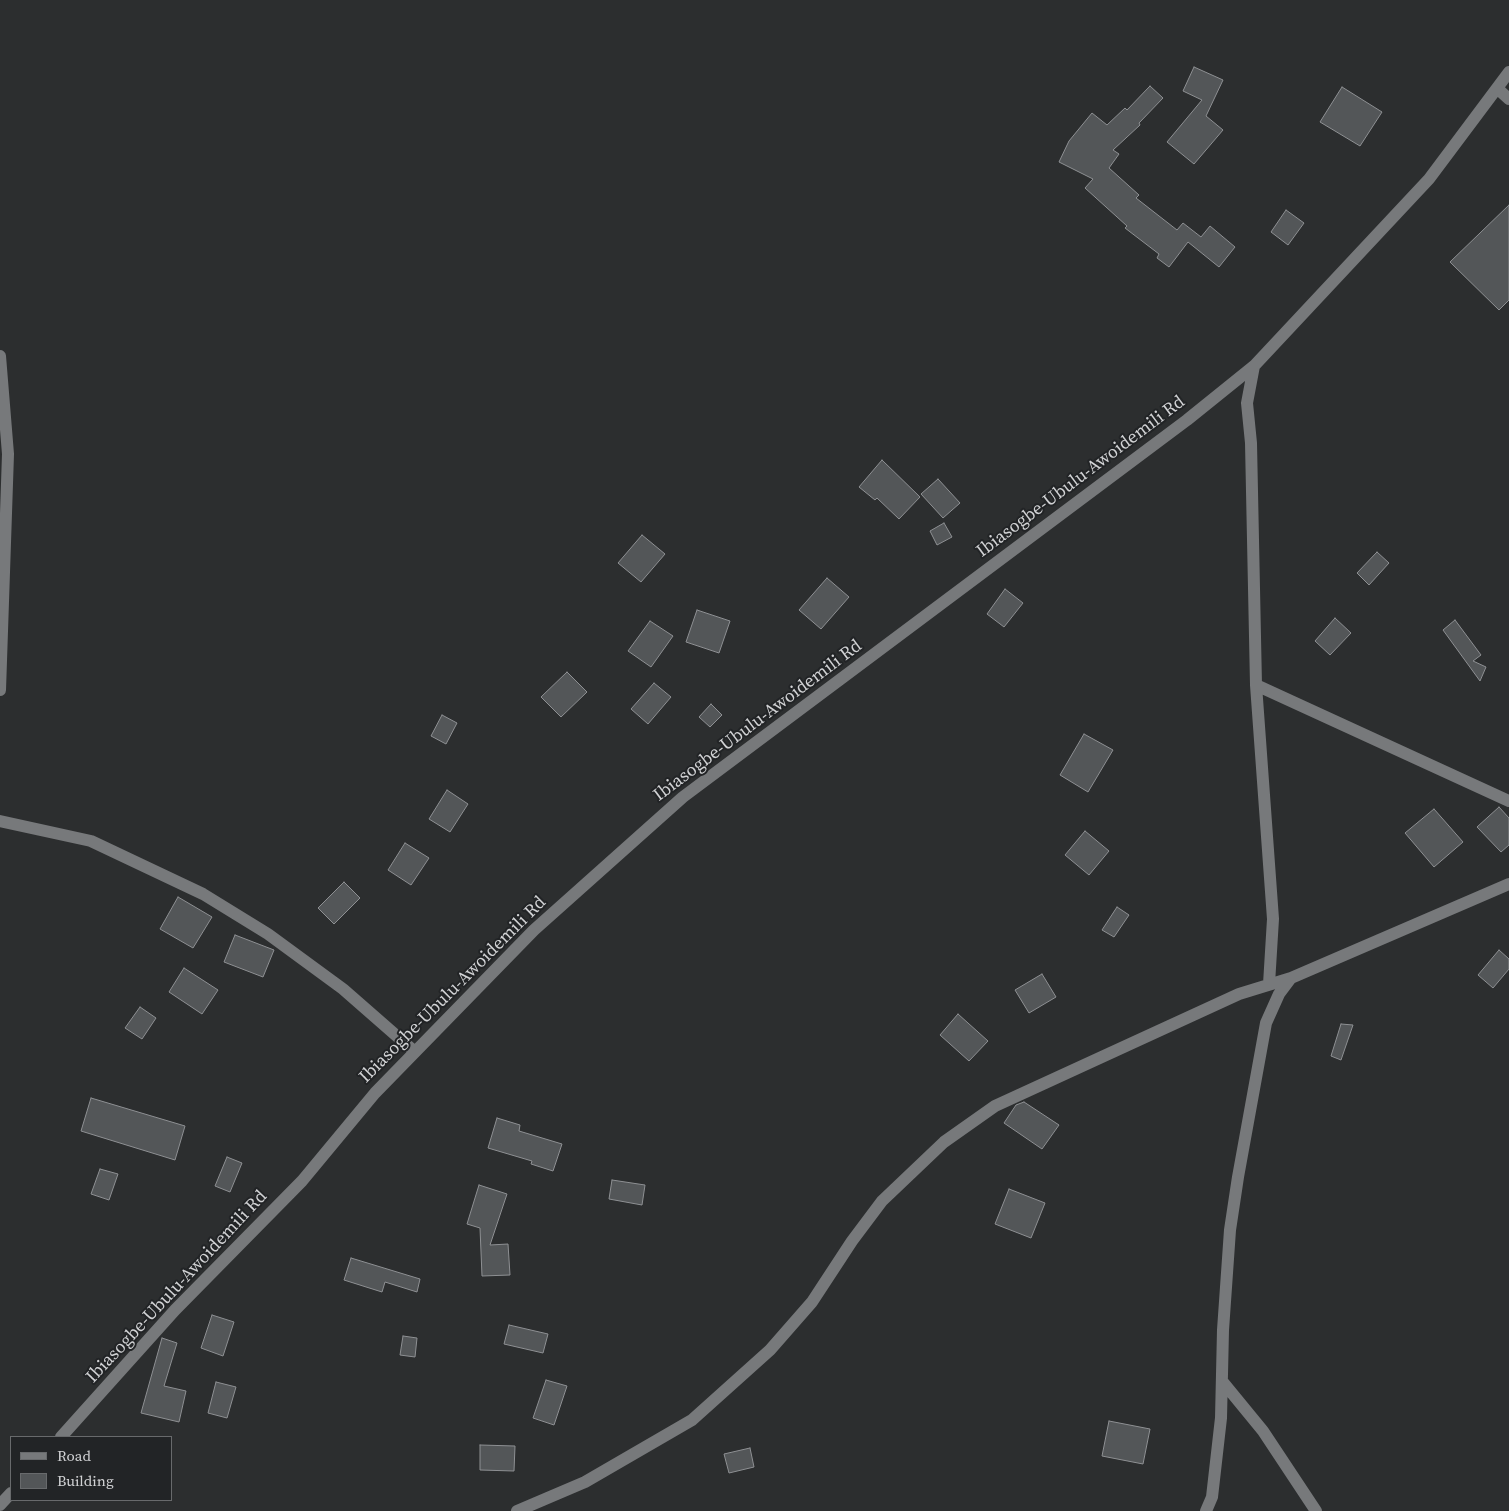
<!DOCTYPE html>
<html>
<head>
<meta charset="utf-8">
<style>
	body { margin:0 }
	#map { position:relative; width:1509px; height:1511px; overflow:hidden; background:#2c2e2f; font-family:"Source Serif 4",serif }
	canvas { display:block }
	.legend { position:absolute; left:10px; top:1436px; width:162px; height:65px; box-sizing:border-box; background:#222426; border:1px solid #686a6c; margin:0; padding:6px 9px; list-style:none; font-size:15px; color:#d1d2d4 }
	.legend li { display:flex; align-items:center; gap:10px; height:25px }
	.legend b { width:25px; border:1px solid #686a6c }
</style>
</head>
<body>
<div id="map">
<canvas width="1509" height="1511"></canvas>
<ul class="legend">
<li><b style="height:6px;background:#77797b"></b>Road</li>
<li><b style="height:14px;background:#535658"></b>Building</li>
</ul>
</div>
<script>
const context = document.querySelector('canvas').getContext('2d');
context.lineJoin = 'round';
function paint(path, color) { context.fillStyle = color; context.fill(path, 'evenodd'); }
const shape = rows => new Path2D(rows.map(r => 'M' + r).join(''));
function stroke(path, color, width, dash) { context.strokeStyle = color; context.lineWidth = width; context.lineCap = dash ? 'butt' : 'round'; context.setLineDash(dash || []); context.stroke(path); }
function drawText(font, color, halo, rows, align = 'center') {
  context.font = font + ' "Source Serif 4",serif'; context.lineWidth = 4; context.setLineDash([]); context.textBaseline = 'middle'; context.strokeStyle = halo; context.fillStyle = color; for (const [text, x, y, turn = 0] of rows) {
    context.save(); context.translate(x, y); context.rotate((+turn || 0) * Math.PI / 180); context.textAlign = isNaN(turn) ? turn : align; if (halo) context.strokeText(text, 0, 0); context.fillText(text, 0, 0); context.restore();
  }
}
const building = shape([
	[1194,67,1223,80,1206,116,1223,130,1194,164,1167,142,1202,100,1183,91,1194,67],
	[1150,86,1163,98,1139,123,1140,125,1113,150,1119,154,1109,168,1139,195,1136,198,1177,230,1183,223,1201,237,1210,226,1235,247,1219,267,1188,242,1169,267,1157,258,1159,254,1125,228,1127,226,1085,188,1093,179,1059,162,1069,141,1092,113,1107,125,1125,108,1127,110,1150,86],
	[1342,87,1382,112,1360,146,1320,122,1342,87],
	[1509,205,1509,300,1499,310,1450,262,1509,205],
	[1286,210,1304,223,1288,245,1271,232,1286,210],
	[882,460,920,497,899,519,877,498,875,500,859,487,882,460],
	[938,479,960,503,943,518,921,494,938,479],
	[944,523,952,537,937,545,930,531,944,523],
	[642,535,665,554,641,582,618,563,642,535],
	[1377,552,1389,563,1369,585,1357,573,1377,552],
	[827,578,849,597,821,629,799,610,827,578],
	[1005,589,1023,603,1004,627,987,614,1005,589],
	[697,610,730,621,719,653,686,642,697,610],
	[1335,618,1351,633,1330,655,1315,641,1335,618],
	[1455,620,1481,655,1473,661,1486,667,1480,681,1443,630,1455,620],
	[650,621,673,636,651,667,628,651,650,621],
	[567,672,587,692,561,717,541,697,567,672],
	[654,683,671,697,648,724,631,709,654,683],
	[711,704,722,715,710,727,699,717,711,704],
	[442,715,457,723,446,744,431,736,442,715],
	[1084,734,1113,750,1088,792,1060,775,1084,734],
	[447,790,468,804,450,832,429,819,447,790],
	[1499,807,1509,818,1509,845,1501,852,1477,827,1499,807],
	[1434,809,1463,842,1434,867,1405,833,1434,809],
	[1085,831,1109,851,1089,875,1065,855,1085,831],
	[405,843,429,858,411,885,388,870,405,843],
	[344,882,360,898,334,924,318,908,344,882],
	[178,897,212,917,193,948,160,929,178,897],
	[1117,907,1129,915,1114,937,1102,930,1117,907],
	[235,935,274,950,263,977,224,962,235,935],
	[1499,950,1509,959,1509,969,1493,988,1478,975,1499,950],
	[184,968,218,990,202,1014,169,992,184,968],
	[1042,974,1056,997,1029,1013,1015,990,1042,974],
	[140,1007,156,1018,142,1039,125,1028,140,1007],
	[958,1014,988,1041,969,1061,940,1035,958,1014],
	[1341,1024,1353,1025,1341,1060,1331,1056,1341,1024],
	[91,1098,185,1126,175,1160,81,1131,91,1098],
	[1024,1102,1059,1125,1042,1149,1004,1123,1016,1105,1024,1102],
	[497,1118,520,1125,519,1131,562,1144,553,1171,531,1164,532,1161,488,1148,497,1118],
	[227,1157,242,1163,230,1192,215,1186,227,1157],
	[100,1169,118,1174,109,1200,91,1194,100,1169],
	[612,1180,645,1185,642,1205,609,1199,612,1180],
	[479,1185,507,1194,490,1245,508,1244,510,1275,482,1276,480,1228,467,1224,479,1185],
	[1009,1189,1045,1203,1031,1238,995,1224,1009,1189],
	[351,1258,420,1279,417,1292,385,1282,382,1292,344,1280,351,1258],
	[212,1315,234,1322,223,1356,201,1348,212,1315],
	[509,1325,548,1334,543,1353,504,1344,509,1325],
	[403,1336,417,1338,415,1357,400,1355,403,1336],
	[162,1338,177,1343,164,1386,186,1391,179,1422,141,1413,162,1338],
	[546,1380,567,1386,554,1425,533,1418,546,1380],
	[216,1382,236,1387,227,1418,208,1413,216,1382],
	[1109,1421,1150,1429,1143,1464,1102,1456,1109,1421],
	[480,1445,515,1446,514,1471,480,1470,480,1445],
	[750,1448,754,1467,729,1473,724,1454,750,1448]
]);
const minor = shape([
	[1498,89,1509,99],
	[0,356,8,454,0,690],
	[1254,366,1247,403,1251,443,1256,685,1273,919,1269,984],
	[1256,685,1509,801],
	[0,821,91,841,203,894,268,934,343,989,415,1052],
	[1222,1381,1263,1431,1316,1511],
	[61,1437,175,1310,302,1181,375,1093,534,930,683,797,1187,420,1254,366,1429,179,1509,72],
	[0,1505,11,1493],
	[517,1511,585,1482,692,1420,770,1350,812,1302,852,1241,882,1201,944,1142,995,1106,1239,994,1291,978,1509,884],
	[1206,1511,1212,1497,1221,1418,1223,1330,1230,1230,1238,1177,1266,1023,1279,994,1291,978]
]);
const streetNames = [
	["Ibiasogbe-Ubulu-Awoidemili Rd",1081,477,-37],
	["Ibiasogbe-Ubulu-Awoidemili Rd",758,721,-37],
	["Ibiasogbe-Ubulu-Awoidemili Rd",453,990,-45],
	["Ibiasogbe-Ubulu-Awoidemili Rd",177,1287,-47]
];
paint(building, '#535658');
stroke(building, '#8e9093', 1);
stroke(minor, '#77797b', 12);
drawText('18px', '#d1d2d4', '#222426', streetNames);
</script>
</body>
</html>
